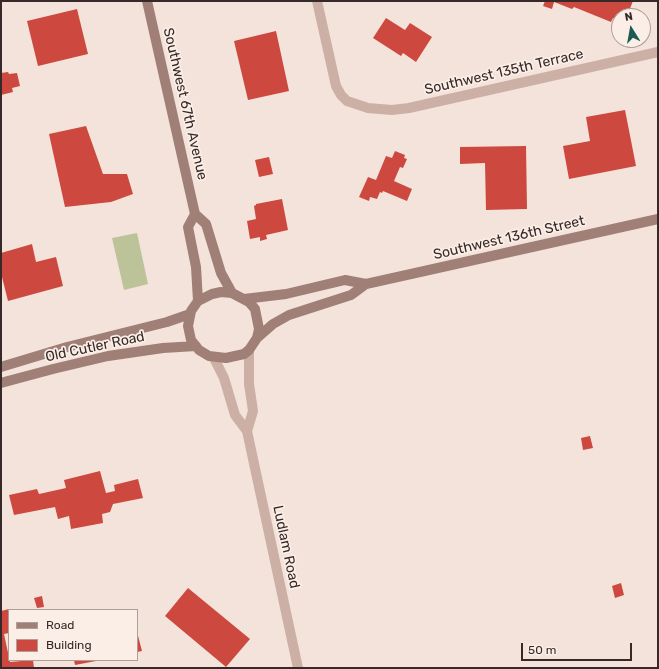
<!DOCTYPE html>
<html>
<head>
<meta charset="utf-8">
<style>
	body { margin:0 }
	#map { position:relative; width:659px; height:669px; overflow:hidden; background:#f3e3da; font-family:Rubik,sans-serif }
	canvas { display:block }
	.frame { position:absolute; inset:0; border:2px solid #372927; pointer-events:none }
	.legend { position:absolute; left:8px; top:609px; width:130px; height:52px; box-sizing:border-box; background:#faeee7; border:1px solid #ac9f9a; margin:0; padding:5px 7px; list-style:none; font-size:12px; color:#372927 }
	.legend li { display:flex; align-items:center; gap:8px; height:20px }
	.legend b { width:20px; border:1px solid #ac9f9a }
	.north { position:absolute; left:611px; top:8px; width:40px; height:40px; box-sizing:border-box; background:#faeee7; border:1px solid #ac9f9a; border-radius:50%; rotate:349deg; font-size:11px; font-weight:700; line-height:16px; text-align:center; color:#372927 }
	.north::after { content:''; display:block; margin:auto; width:14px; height:18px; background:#1a5b54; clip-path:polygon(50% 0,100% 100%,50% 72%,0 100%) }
	.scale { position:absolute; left:521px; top:643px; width:111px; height:18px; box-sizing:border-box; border:2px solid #372927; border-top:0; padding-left:5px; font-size:12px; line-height:14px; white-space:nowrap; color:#372927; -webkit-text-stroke:3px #faeee7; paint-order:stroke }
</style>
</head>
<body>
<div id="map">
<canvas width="659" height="669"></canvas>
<div class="frame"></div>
<ul class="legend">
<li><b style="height:5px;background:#a07f77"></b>Road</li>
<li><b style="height:11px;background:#cd493f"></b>Building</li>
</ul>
<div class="north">N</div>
<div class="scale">50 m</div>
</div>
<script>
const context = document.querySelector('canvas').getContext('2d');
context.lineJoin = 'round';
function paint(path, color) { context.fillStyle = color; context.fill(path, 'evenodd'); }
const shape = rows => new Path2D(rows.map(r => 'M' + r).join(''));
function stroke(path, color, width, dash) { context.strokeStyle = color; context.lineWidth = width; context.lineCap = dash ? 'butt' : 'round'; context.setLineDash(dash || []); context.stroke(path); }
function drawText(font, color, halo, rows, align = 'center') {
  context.font = font + ' Rubik,sans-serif'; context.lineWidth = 3.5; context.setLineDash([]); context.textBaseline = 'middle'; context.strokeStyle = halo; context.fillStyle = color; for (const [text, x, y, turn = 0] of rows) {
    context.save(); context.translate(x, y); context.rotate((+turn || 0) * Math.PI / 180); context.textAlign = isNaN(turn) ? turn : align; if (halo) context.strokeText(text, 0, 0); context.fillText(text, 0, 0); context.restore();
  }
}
const green = shape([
	[137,233,148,284,124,290,112,238]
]);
const building = shape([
	[545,1,633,1,627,16,619,16,619,21,613,18,611,22,574,7,572,9,554,2,552,9,543,6],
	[77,9,88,54,38,66,27,21],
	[386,18,405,30,410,23,432,37,416,62,403,53,401,56,373,38],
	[276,31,289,91,248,100,234,41],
	[8,72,9,74,17,73,20,86,12,88,13,92,1,95,1,73],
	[625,110,636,166,569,179,563,146,590,141,586,117],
	[86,126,103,174,127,174,133,194,111,202,65,207,49,134],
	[526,146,527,209,486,210,485,163,460,164,460,147],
	[395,151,405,155,404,158,407,159,403,168,400,167,394,181,412,189,407,201,383,191,382,193,380,192,377,199,370,197,369,201,359,197,368,177,376,180,386,156,392,158],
	[269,157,273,174,259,177,255,160],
	[282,199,288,230,266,235,267,239,260,241,260,237,250,239,247,221,256,219,254,206,256,205,256,204],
	[32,244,36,262,56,257,63,286,8,301,1,273,1,253],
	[590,436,593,448,583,450,581,438],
	[100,471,106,493,115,491,114,485,138,479,143,498,113,504,110,512,102,514,103,523,71,529,69,516,58,519,55,507,14,515,9,495,37,489,39,494,66,488,64,480],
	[621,583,624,595,615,598,612,586],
	[188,588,250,639,226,667,165,616],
	[42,596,44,607,37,608,34,598],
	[9,609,9,633,4,634,10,662,33,660,34,668,1,668,1,611],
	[137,632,142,651,137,652],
	[74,660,96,660,96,661,75,665]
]);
const minor = shape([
	[317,1,336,86,341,95,347,101,368,108,392,110,409,108,658,52]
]);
const tertiary = shape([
	[214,358,224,378,235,415,247,431,298,668],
	[247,431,253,411,249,384,249,350]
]);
const secondary = shape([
	[147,1,195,214,206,224,221,273,232,293],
	[195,214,188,227,196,267,198,301],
	[221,292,232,293,249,302,255,309,259,329,257,338,249,350,244,354,226,358,209,356,199,350,191,340,188,326,191,311,198,301,212,294,221,292],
	[244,299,286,294,345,280,366,284,658,219],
	[257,338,273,324,289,315,351,295,366,284],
	[1,367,67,347,167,322,190,314],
	[1,383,53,369,108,356,163,348,196,346]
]);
const streetNames = [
	["Southwest 135th Terrace",504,72,-13],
	["Southwest 67th Avenue",185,104,77],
	["Southwest 136th Street",509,238,-13],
	["Old Cutler Road",95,347,-12],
	["Ludlam Road",286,547,78]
];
paint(green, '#bcc399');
paint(building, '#cd493f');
stroke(minor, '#ccb0a6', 10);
stroke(tertiary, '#ccb0a6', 10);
stroke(secondary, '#a07f77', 10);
drawText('14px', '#372927', '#faeee7', streetNames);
</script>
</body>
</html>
